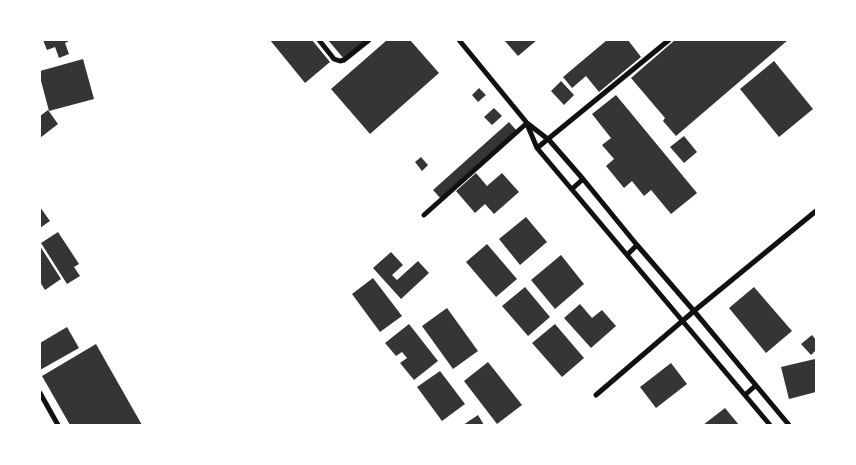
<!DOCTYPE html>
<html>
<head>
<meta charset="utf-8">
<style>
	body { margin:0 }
	#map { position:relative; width:856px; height:465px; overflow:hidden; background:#fff; font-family:"Golos Text",sans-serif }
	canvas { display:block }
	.frame { position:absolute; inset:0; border:41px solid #fff; pointer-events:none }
</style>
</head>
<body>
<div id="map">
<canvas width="856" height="465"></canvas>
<div class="frame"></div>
</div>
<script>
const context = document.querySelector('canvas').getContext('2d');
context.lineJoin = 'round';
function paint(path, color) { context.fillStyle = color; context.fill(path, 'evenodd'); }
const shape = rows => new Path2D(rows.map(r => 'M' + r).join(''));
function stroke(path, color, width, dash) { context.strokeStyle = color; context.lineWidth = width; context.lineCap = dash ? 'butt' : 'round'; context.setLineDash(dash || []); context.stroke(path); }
const building = shape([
	[43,40,71,40,65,43,69,54,59,58,55,47,47,50],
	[270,40,312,40,330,62,305,83],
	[328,40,366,40,344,59],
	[387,40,410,40,439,73,370,134,331,89],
	[504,40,537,40,518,56],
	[607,40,628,40,641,57,599,92,586,76,572,88,563,77],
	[675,40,788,40,676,136,663,121,665,118,631,78],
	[83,59,94,99,49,111,40,77,40,71],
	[774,61,813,109,779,137,740,89],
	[561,81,574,95,564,105,551,91],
	[479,88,486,95,478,102,472,95],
	[616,95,697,193,671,214,651,190,644,196,632,181,624,188,606,166,614,159,602,145,611,138,592,114],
	[494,108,502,116,492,125,484,117],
	[48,110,58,124,40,138,40,116],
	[509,122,517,131,441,199,433,190],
	[684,136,697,152,684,163,670,147],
	[421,157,428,165,422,171,415,162],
	[476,173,487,186,502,173,519,192,494,214,485,204,475,213,456,191],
	[40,207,50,221,40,228],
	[526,217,547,242,520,265,499,239],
	[58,232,79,264,74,267,80,276,67,284,41,243],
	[487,244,517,279,496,297,466,262],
	[40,246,61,279,45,290,40,282],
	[391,252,403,265,392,275,397,280,418,261,429,273,401,299,373,268],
	[561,255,584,284,555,309,531,280],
	[373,278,402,316,380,332,352,294],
	[525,287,550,317,528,336,502,306],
	[754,287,792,331,766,353,729,308],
	[580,304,592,318,602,310,616,326,591,348,564,318],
	[447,308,478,351,453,369,422,326],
	[409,324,438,361,414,380,400,363,407,358,402,352,396,356,385,343],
	[555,324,584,358,562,377,532,343],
	[67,327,79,348,40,370,40,343],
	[812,335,816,340,816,350,811,355,801,344],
	[96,344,109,367,142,425,70,425,42,376],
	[815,359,816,365,816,392,789,399,781,367],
	[488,362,522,405,497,424,464,381],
	[671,363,687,384,656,408,640,387],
	[440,371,465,404,442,421,417,387],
	[725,408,739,425,703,425],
	[478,415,484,425,463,425]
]);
const minor = shape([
	[319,40,334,59,340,61,344,60,369,40],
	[459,40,527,123,549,140,583,179,637,245,694,311,789,425],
	[527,124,537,148,770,425],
	[537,148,669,40],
	[572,189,583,179],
	[424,215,527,123],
	[627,255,637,245],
	[40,393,58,425],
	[596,395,694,311,816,211],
	[745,395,755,386]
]);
paint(building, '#353535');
stroke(minor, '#111', 5);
</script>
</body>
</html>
